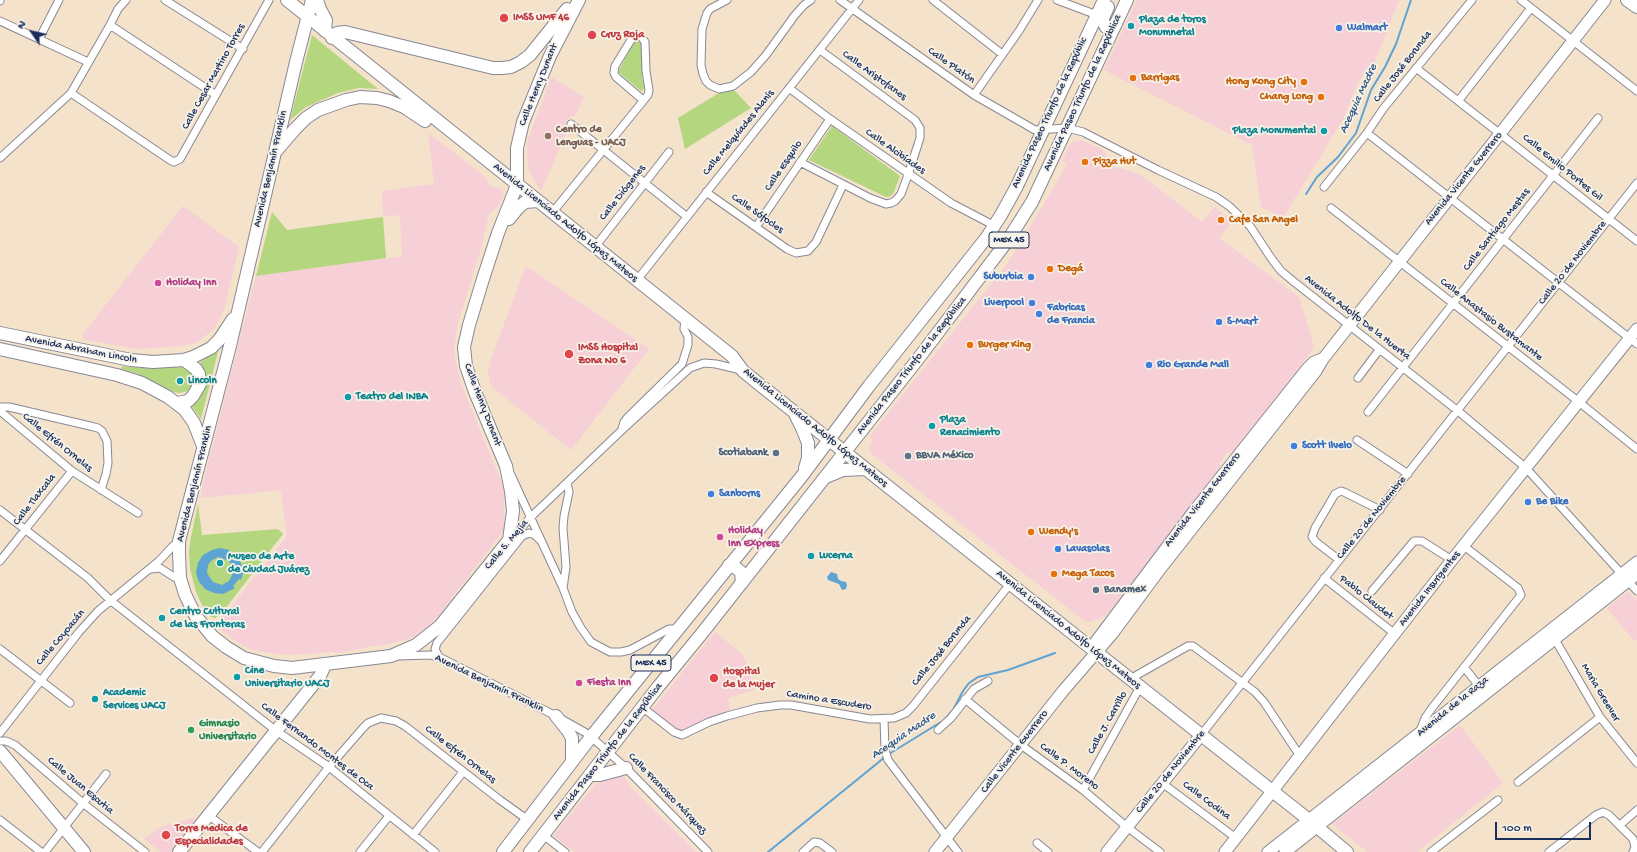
<!DOCTYPE html>
<html>
<head>
<meta charset="utf-8">
<style>
	body { margin:0 }
	#map { position:relative; width:1637px; height:852px; overflow:hidden; background:#f4e2cb; font-family:"Gochi Hand",sans-serif }
	canvas { display:block }
	.north { position:absolute; left:12px; top:12px; width:40px; height:40px; -webkit-text-stroke:3px #f7f3e8; paint-order:stroke; rotate:304deg; font-size:11px; font-weight:700; line-height:16px; text-align:center; color:#1b2f5e }
	.north::after { content:''; display:block; margin:auto; width:14px; height:18px; background:#1b2f5e; clip-path:polygon(50% 0,100% 100%,50% 72%,0 100%) }
	.scale { position:absolute; left:1495px; top:822px; width:96px; height:18px; box-sizing:border-box; border:2px solid #1b2f5e; border-top:0; padding-left:5px; font-size:12px; line-height:14px; white-space:nowrap; color:#1b2f5e; -webkit-text-stroke:3px #f7f3e8; paint-order:stroke }
</style>
</head>
<body>
<div id="map">
<canvas width="1637" height="852"></canvas>
<div class="north">N</div>
<div class="scale">100 m</div>
</div>
<script>
const context = document.querySelector('canvas').getContext('2d');
context.lineJoin = 'round';
function paint(path, color) { context.fillStyle = color; context.fill(path, 'evenodd'); }
const shape = rows => new Path2D(rows.map(r => 'M' + r).join(''));
function stroke(path, color, width, dash) { context.strokeStyle = color; context.lineWidth = width; context.lineCap = dash ? 'butt' : 'round'; context.setLineDash(dash || []); context.stroke(path); }
function drawText(font, color, halo, rows, align = 'center') {
  context.font = font + ' "Gochi Hand",sans-serif'; context.lineWidth = 3.5; context.setLineDash([]); context.textBaseline = 'middle'; context.strokeStyle = halo; context.fillStyle = color; for (const [text, x, y, turn = 0] of rows) {
    context.save(); context.translate(x, y); context.rotate((+turn || 0) * Math.PI / 180); context.textAlign = isNaN(turn) ? turn : align; if (halo) context.strokeText(text, 0, 0); context.fillText(text, 0, 0); context.restore();
  }
}
const built = shape([
	[1137,0,1399,0,1372,69,1366,68,1354,91,1344,117,1283,218,1261,207,1252,145,1104,70],
	[551,77,584,97,575,116,570,117,567,121,566,126,568,129,541,191,532,177,528,166,527,151,527,143],
	[428,133,482,174,492,187,499,188,504,194,499,205,489,214,481,248,458,323,454,348,455,358,461,384,504,488,504,530,438,616,431,624,411,638,382,646,378,645,340,653,333,652,287,655,256,651,243,646,216,626,287,536,281,490,202,498,201,491,256,276,402,256,400,215,383,217,382,191,434,184],
	[1082,140,1103,150,1107,157,1109,166,1124,169,1141,175,1202,222,1215,207,1232,222,1219,238,1299,297,1314,346,1312,351,1233,452,1227,453,1219,464,1220,468,1106,616,1089,622,1083,620,872,454,869,448,873,441,870,436,1007,264,1025,236,1067,164,1062,161,1069,145,1074,141],
	[183,206,239,247,224,310,215,328,196,343,182,346,140,349,124,347,83,339,83,334],
	[526,266,649,349,571,450,492,387,490,382,488,373,491,359],
	[1628,592,1637,600,1637,639,1634,641,1607,608],
	[715,632,742,654,748,667,754,690,728,698,730,710,706,719,682,732,652,710],
	[1460,725,1503,783,1417,852,1368,852,1332,824],
	[622,774,631,787,696,852,575,852,553,836,596,784],
	[197,817,170,852,161,852,144,839,160,827]
]);
const green = shape([
	[312,35,378,89,359,88,338,93,306,107,290,120],
	[635,39,640,41,642,45,642,77,644,88,643,90,641,91,618,72],
	[734,90,751,108,685,149,678,118,719,93],
	[832,126,900,176,894,192,891,196,886,197,809,160],
	[272,212,287,230,383,217,386,258,256,276],
	[218,351,218,352,201,419,190,404,199,398,206,385,207,378,200,362],
	[122,366,139,368,181,366,192,370,195,381,189,391,179,393,174,392,136,373,121,369],
	[198,504,202,535,278,529,283,534,221,614,215,618,211,617,201,603,196,592,190,569,189,551,191,537]
]);
const water = shape([
	[220,548,229,550,237,557,241,563,243,573,241,580,239,579,233,586,235,588,223,594,214,593,205,589,199,582,196,573,198,563,203,555,212,550],
	[218,557,229,561,234,571,229,581,222,585,213,582,207,573,208,565,211,561],
	[831,572,837,574,838,579,841,581,846,582,847,585,846,589,842,590,839,584,828,580,827,577]
]);
const stream = shape([
	[1306,194,1317,177,1338,157,1356,133,1371,90,1385,67,1396,44,1411,0],
	[946,718,953,710,963,691,969,683,978,677,1008,670,1055,653],
	[889,754,941,722],
	[768,852,885,757]
]);
const street = shape([
	[165,0,243,49],
	[727,0,710,9,707,13,702,29,701,65,703,74,706,81,710,85,719,89,733,86,751,72,766,55,795,15,804,5,811,0],
	[840,0,974,95,1035,130,1067,128,1083,132,1158,170,1216,197,1229,206,1250,226,1271,258,1281,271,1293,281,1458,411,1526,468,1637,591],
	[933,0,1002,54],
	[1057,0,1097,15],
	[1521,0,1637,91],
	[0,1,0,0],
	[0,21,88,62],
	[110,25,216,95],
	[39,39,59,0],
	[1416,68,1637,241],
	[789,88,830,119,951,203,995,226],
	[71,93,170,160,174,162,180,159,269,0],
	[974,95,1019,31,1038,0],
	[1459,100,1531,8],
	[571,124,686,216],
	[1367,133,1637,344],
	[0,158,71,93,110,25,118,9,126,0],
	[800,162,870,198,886,204,891,203,895,201,901,194,908,175,920,138,920,128,915,120,820,50],
	[1324,187,1367,133,1383,109,1472,0],
	[706,192,787,249,796,253,808,251,816,242,843,185],
	[1331,208,1574,398,1637,449],
	[552,213,648,95,649,90,646,71,645,42,641,36,638,35,631,40,615,66,614,73,616,77,643,100],
	[756,227,830,119],
	[595,247,669,152],
	[637,280,859,0],
	[1358,378,1379,350],
	[0,407,9,407,90,426,98,428,102,431,107,441,108,463,106,474,101,490],
	[0,411,72,471,138,513],
	[1368,412,1598,118],
	[622,429,624,422,627,418,682,364,688,345,688,337,684,329,685,318],
	[1357,440,1408,474],
	[511,475,563,588,572,612,581,628,591,642,610,652,621,652,630,650,669,629,678,629],
	[0,510,88,578,110,600,275,730,329,767,435,852],
	[510,539,534,514,622,430,690,368,704,363,716,364,741,370],
	[1338,559,1316,542,1312,537,1315,528,1335,494,1341,491,1344,492,1380,510],
	[0,561,72,471],
	[151,569,160,568,174,577,180,578],
	[1324,578,1395,634],
	[563,588,566,567,563,528,564,516,569,492,567,483],
	[1372,591,1414,541,1422,541,1452,560],
	[1553,636,1600,717,1637,763],
	[0,649,70,703],
	[398,656,430,655,439,657,556,716,588,734,626,768,708,852],
	[439,657,435,649,437,643,522,536,529,533,535,535,540,540],
	[1464,667,1479,686],
	[1130,679,1188,646,1193,646,1255,692,1264,702,1296,750,1301,755],
	[965,699,1021,745,1083,790,1127,827,1160,852],
	[642,707,674,732,682,735,709,722,727,716,757,708,780,705,791,705,870,719,894,718,906,713,913,706,1010,584],
	[884,719,885,750,888,760,958,852],
	[938,730,951,718,974,689,988,681],
	[1420,731,1425,718,1432,708,1521,595,1518,588,1464,546],
	[0,733,79,632,98,611,159,561,172,547,179,541],
	[1201,735,1637,183],
	[0,741,6,741,15,745,84,804,145,852],
	[1518,782,1600,717],
	[1162,783,1236,838],
	[1083,790,1140,687],
	[208,815,258,852],
	[0,820,41,852],
	[1620,825,1637,810],
	[413,835,463,772],
	[543,835,565,852],
	[1037,843,1048,852],
	[45,852,106,774],
	[262,852,329,767,363,728,368,723,381,718,396,721,405,726,500,800,528,820],
	[360,852,389,816],
	[803,852,814,842,820,843,832,852],
	[1431,852,1498,800],
	[1549,852,1596,815,1603,812,1609,815,1633,839,1635,847,1633,852]
]);
const secondary = shape([
	[1091,648,1194,511,1307,369,1314,362,1322,359],
	[935,852,1063,691,1113,633,1161,568,1316,371,1323,359,1605,0],
	[1107,852,1201,735],
	[1225,852,1452,560,1637,329],
	[1268,852,1637,562],
	[1285,852,1637,574]
]);
const primary = shape([
	[287,0,732,356,743,371,764,388,1091,648,1309,820,1347,852],
	[312,0,296,62,230,346,179,541,179,553,180,578,185,594,195,615,212,636,226,647,244,658,274,666,292,668,391,656,416,645,440,626,509,540,513,511,511,491,506,466,475,392,466,366,464,347,469,325,483,279,498,233,517,185,517,148,523,122,550,56,579,0],
	[317,0,320,9,326,20,325,31],
	[1627,0,1637,7],
	[1108,7,1103,18,1103,21,1106,27,1112,31],
	[332,38,337,33,345,32,493,68,502,68,511,67,521,62,530,55,567,9],
	[277,150,295,129,306,118,318,110,346,100,360,97,377,98,389,101,404,107,425,121],
	[509,219,518,208,525,202,538,201],
	[0,333,131,360,153,362,184,360,193,357,211,348,219,340,233,319],
	[0,349,117,375,142,383,168,397,185,410,194,423,203,446],
	[178,403,188,401,193,396,200,384,199,374,196,369,184,360],
	[796,416,802,428,808,443,808,458,805,468],
	[826,477,843,470,866,469],
	[729,565,736,568,741,572,742,583],
	[556,716,568,731,572,738,572,761],
	[0,751,84,852],
	[590,775,600,775,626,768],
	[179,852,320,676,325,665],
	[503,852,591,737,802,476,869,386,987,237,1001,215,1017,186,1104,0],
	[530,852,658,687,703,632,918,359,1008,240,1032,202,1127,0]
]);
const markers = [
	[504,18,5,"#e0444e"],
	[1131,26,4,"#0f9aa8"],
	[1339,28,4,"#3f7fe0"],
	[592,35,5,"#e0444e"],
	[1133,78,4,"#e8710a"],
	[1304,82,4,"#e8710a"],
	[1321,97,4,"#e8710a"],
	[1324,131,4,"#0f9aa8"],
	[548,136,4,"#8d6e63"],
	[1085,162,4,"#e8710a"],
	[1221,220,4,"#e8710a"],
	[1050,269,4,"#e8710a"],
	[1031,277,4,"#3f7fe0"],
	[158,283,4,"#d1479c"],
	[1032,303,4,"#3f7fe0"],
	[1039,314,4,"#3f7fe0"],
	[1219,322,4,"#3f7fe0"],
	[970,345,4,"#e8710a"],
	[569,354,5,"#e0444e"],
	[1149,365,4,"#3f7fe0"],
	[180,381,4,"#0f9aa8"],
	[348,397,4,"#0f9aa8"],
	[932,426,4,"#0f9aa8"],
	[1294,446,4,"#3f7fe0"],
	[776,453,4,"#5c6f8a"],
	[908,456,4,"#5c6f8a"],
	[711,494,4,"#3f7fe0"],
	[1528,502,4,"#3f7fe0"],
	[1031,532,4,"#e8710a"],
	[720,537,4,"#d1479c"],
	[1058,549,4,"#3f7fe0"],
	[811,556,4,"#0f9aa8"],
	[220,563,4,"#0f9aa8"],
	[1054,574,4,"#e8710a"],
	[1096,590,4,"#5c6f8a"],
	[162,618,4,"#0f9aa8"],
	[237,677,4,"#0f9aa8"],
	[714,678,5,"#e0444e"],
	[579,683,4,"#d1479c"],
	[95,699,4,"#0f9aa8"],
	[191,730,4,"#2e9e5b"],
	[166,835,5,"#e0444e"]
];
const shields = [
	[1009,240,40],
	[651,663,40]
];
const shieldNames = [
	["MEX 45",1009,240],
	["MEX 45",651,663]
];
const healthNames = [
	["IMSS UMF 46",513,18],
	["Cruz Roja",601,35],
	["IMSS Hospital",578,348],
	["Zona No 6",578,361],
	["Hospital",723,672],
	["de la Mujer",723,685],
	["Torre Medica de",175,829],
	["Especialidades",175,842]
];
const cultureNames = [
	["Plaza de toros",1139,20],
	["Monumnetal",1139,33],
	["Plaza Monumental",1316,131,"right"],
	["Lincoln",188,381],
	["Teatro del INBA",356,397],
	["Plaza",940,420],
	["Renacimiento",940,433],
	["Lucerna",819,556],
	["Museo de Arte",228,557],
	["de Ciudad Juárez",228,570],
	["Centro Cultural",170,612],
	["de las Fronteras",170,625],
	["Cine",245,671],
	["Universitario UACJ",245,684],
	["Academic",103,693],
	["Services UACJ",103,706]
];
const shopNames = [
	["Walmart",1347,28],
	["Suburbia",1023,277,"right"],
	["Liverpool",1024,303,"right"],
	["Fabricas",1047,308],
	["de Francia",1047,321],
	["S-Mart",1227,322],
	["Rio Grande Mall",1157,365],
	["Scott Ilvelo",1302,446],
	["Sanborns",719,494],
	["Be Bike",1536,502],
	["Lavasolas",1066,549]
];
const streetNames = [
	["Calle Platón",951,66,35],
	["Calle José Borunda",1403,67,-52],
	["Calle Aristofanes",874,76,36],
	["Calle Cesar Martino Torres",214,77,-61],
	["Calle Henry Dunant",539,85,-68],
	["Avenida Paseo Triunfo de la República",1083,93,-65],
	["Avenida Paseo Triunfo de la Repúblic",1050,113,-65],
	["Calle Melquíades Alanís",739,133,-51],
	["Calle Alcibíades",895,152,35],
	["Calle Esquilo",784,166,-56],
	["Calle Emilio Portes Gil",1562,168,39],
	["Avenida Benjamín Franklin",271,169,-77],
	["Avenida Vicente Guerrero",1464,179,-51],
	["Calle Diógenes",623,193,-52],
	["Calle Sófocles",757,214,35],
	["Avenida Licenciado Adolfo López Mateos",565,223,39],
	["Calle Santiago Mestas",1497,230,-52],
	["Calle 20 de Noviembre",1573,263,-52],
	["Avenida Adolfo De la Huerta",1357,318,38],
	["Calle Anastasio Bustamante",1491,320,38],
	["Avenida Abraham Lincoln",81,350,11],
	["Avenida Paseo Triunfo de la República",912,366,-52],
	["Calle Henry Dunant",482,405,69],
	["Avenida Licenciado Adolfo López Mateos",815,428,39],
	["Calle Efrén Ornelas",57,443,39],
	["Avenida Benjamín Franklin",195,484,-76],
	["Calle Tlaxcala",35,500,-52],
	["Avenida Vicente Guerrero",1203,500,-52],
	["Calle 20 de Noviembre",1372,518,-51],
	["Calle S. Mejía",507,545,-50],
	["Avenida Insurgentes",1430,589,-52],
	["Pablo Claudet",1366,598,38],
	["Avenida Licenciado Adolfo López Mateos",1068,630,39],
	["Calle Coyoacán",61,638,-50],
	["Calle José Borunda",942,651,-51],
	["Avenida Benjamín Franklin",489,684,26],
	["Maria Greever",1600,693,59],
	["Camino a Escudero",829,701,9],
	["Avenida de la Raza",1453,707,-39],
	["Calle J. Carrillo",1108,723,-61],
	["Calle Fernando Montes de Oca",317,747,37],
	["Avenida Paseo Triunfo de la República",608,752,-52],
	["Calle Vicente Guerrero",1015,752,-52],
	["Calle Efrén Ornelas",460,755,38],
	["Calle P. Moreno",1069,767,37],
	["Calle 20 de Noviembre",1171,772,-51],
	["Calle Juan Escutia",80,786,40],
	["Calle Francisco Márquez",667,794,46],
	["Calle Codina",1206,801,37]
];
const foodNames = [
	["Barrigas",1141,78],
	["Hong Kong City",1296,82,"right"],
	["Chang Long",1313,97,"right"],
	["Pizza Hut",1093,162],
	["Cafe San Angel",1229,220],
	["Degá",1058,269],
	["Burger King",978,345],
	["Wendy's",1039,532],
	["Mega Tacos",1062,574]
];
const educationNames = [
	["Centro de",556,130],
	["Lenguas - UACJ",556,143]
];
const hotelNames = [
	["Holiday Inn",166,283],
	["Holiday",728,531],
	["Inn Express",728,544],
	["Fiesta Inn",587,683]
];
const serviceNames = [
	["Scotiabank",768,453,"right"],
	["BBVA México",916,456],
	["Banamex",1104,590]
];
const leisureNames = [
	["Gimnasio",199,724],
	["Universitario",199,737]
];
const waterNames = [
	["Acequia Madre",1359,99,-65],
	["Acequia Madre",904,736,-34]
];
paint(built, '#f6cfd7');
paint(green, '#b3d67f');
paint(water, '#5da3d3');
stroke(stream, '#5da3d3', 2);
stroke(street, '#888894', 9);
stroke(secondary, '#888894', 13);
stroke(primary, '#888894', 14);
stroke(street, '#fff', 7);
stroke(secondary, '#fff', 11);
stroke(primary, '#fff', 12);
for (const [x, y, r, color] of markers) { const dot = new Path2D(); dot.arc(x, y, r, 0, 2 * Math.PI); context.fillStyle = color; context.fill(dot); stroke(dot, '#f7f3e8', 1.5); }
for (const [x, y, w] of shields) { const box = new Path2D(); box.roundRect(x - w / 2, y - 8, w, 16, 3); context.fillStyle = '#f7f3e8'; context.fill(box); stroke(box, '#1b2f5e', 1); }
drawText('bold 10px', '#1b2f5e', null, shieldNames);
drawText('bold 11px', '#be3a42', '#f7f3e8', healthNames, 'left');
drawText('bold 11px', '#0d838f', '#f7f3e8', cultureNames, 'left');
drawText('bold 11px', '#366cbe', '#f7f3e8', shopNames, 'left');
drawText('11px', '#1b2f5e', '#f7f3e8', streetNames);
drawText('bold 11px', '#c56008', '#f7f3e8', foodNames, 'left');
drawText('bold 11px', '#785e54', '#f7f3e8', educationNames, 'left');
drawText('bold 11px', '#b23c85', '#f7f3e8', hotelNames, 'left');
drawText('bold 11px', '#4e5e75', '#f7f3e8', serviceNames, 'left');
drawText('bold 11px', '#27864d', '#f7f3e8', leisureNames, 'left');
drawText('italic 12px', '#325887', '#f7f3e8', waterNames);
</script>
</body>
</html>
